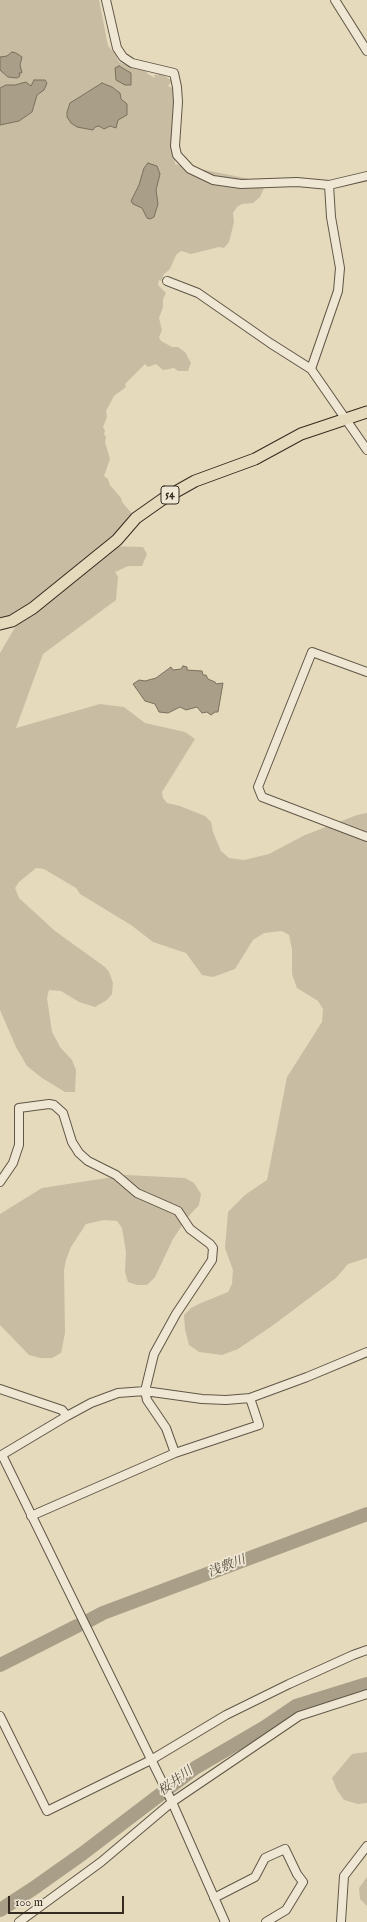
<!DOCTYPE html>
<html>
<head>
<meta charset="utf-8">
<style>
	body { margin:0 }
	#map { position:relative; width:367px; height:1922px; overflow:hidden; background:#e6dabd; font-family:"IM FELL English",serif }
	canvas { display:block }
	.scale { position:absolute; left:8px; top:1896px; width:116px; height:18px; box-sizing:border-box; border:2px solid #342a1f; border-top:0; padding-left:5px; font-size:12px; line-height:14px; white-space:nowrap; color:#342a1f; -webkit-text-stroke:3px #efe7d4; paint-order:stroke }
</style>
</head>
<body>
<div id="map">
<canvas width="367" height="1922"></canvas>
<div class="scale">100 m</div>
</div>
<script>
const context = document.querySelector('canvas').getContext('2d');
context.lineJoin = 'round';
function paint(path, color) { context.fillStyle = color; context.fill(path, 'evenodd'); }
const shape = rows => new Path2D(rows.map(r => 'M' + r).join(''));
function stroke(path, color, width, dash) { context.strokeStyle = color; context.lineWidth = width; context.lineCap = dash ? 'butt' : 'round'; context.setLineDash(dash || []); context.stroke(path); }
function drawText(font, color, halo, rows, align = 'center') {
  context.font = font + ' "IM FELL English","Noto Serif JP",serif'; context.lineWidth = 3.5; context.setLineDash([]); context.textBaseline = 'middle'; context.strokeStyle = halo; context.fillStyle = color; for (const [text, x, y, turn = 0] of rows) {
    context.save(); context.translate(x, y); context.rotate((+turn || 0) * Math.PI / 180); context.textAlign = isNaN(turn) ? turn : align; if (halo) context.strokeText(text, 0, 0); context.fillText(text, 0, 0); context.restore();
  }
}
const green = shape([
	[0,0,99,0,108,46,115,54,119,62,131,67,136,67,140,70,145,70,148,74,155,78,154,75,162,74,172,81,168,86,175,89,173,143,175,164,255,180,264,188,260,197,253,203,242,204,237,207,233,213,234,222,229,242,224,248,219,247,191,254,181,251,176,255,170,269,164,274,161,281,159,280,158,285,166,293,163,299,163,307,159,318,162,330,159,337,161,341,172,347,178,347,185,352,191,363,188,371,178,371,174,368,163,370,156,364,148,367,145,364,125,384,126,387,114,396,106,411,107,417,103,427,105,431,104,434,106,437,105,442,110,459,104,476,108,479,110,485,121,498,122,502,134,516,108,541,19,613,0,619],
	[106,546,143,547,147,554,142,566,128,566,115,572,118,577,116,600,43,654,16,728,100,704,124,707,145,723,185,732,195,739,162,792,163,798,167,803,180,806,205,816,211,822,213,832,221,851,229,858,244,860,269,854,305,835,357,815,367,813,367,1258,348,1264,336,1278,272,1326,238,1349,222,1355,199,1352,189,1345,185,1329,184,1315,191,1308,201,1303,228,1292,232,1284,233,1270,225,1248,228,1212,245,1195,267,1180,287,1077,322,1022,323,1009,318,1001,297,988,292,974,292,949,289,935,282,931,264,933,253,940,235,969,213,977,202,975,186,953,153,942,131,925,80,894,76,888,44,869,36,868,19,882,15,888,19,898,55,931,105,967,109,972,113,983,112,994,107,1000,95,1007,79,1002,61,991,49,990,47,998,52,1032,60,1047,72,1060,76,1070,75,1092,65,1092,42,1078,27,1066,16,1047,0,1010,0,653,20,619],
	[126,1175,185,1178,194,1183,201,1194,199,1205,187,1218,173,1239,155,1277,147,1285,137,1285,128,1282,125,1272,126,1252,122,1228,117,1221,104,1220,86,1224,71,1247,66,1260,64,1270,65,1333,61,1353,52,1358,40,1358,29,1355,0,1325,0,1214,42,1188],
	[367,1752,367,1803,358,1804,344,1800,337,1790,332,1778,352,1754],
	[367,1877,367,1906,360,1899,359,1888]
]);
const water = shape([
	[12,52,16,53,22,57,20,65,22,73,19,73,20,76,17,78,8,77,0,70,0,57,7,56,12,52],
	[119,66,131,73,131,85,125,85,116,80,115,68,119,66],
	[34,80,45,80,47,83,44,90,37,95,32,112,19,121,0,125,0,88,6,85,15,85,26,82,31,86,34,80],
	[102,83,112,87,120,93,121,99,127,104,127,115,118,120,116,128,110,126,104,129,99,126,95,127,93,130,77,127,71,123,67,117,67,112,70,103,102,83],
	[148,163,157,166,160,174,156,190,158,204,154,217,150,219,147,218,142,208,133,204,131,201,139,185,144,168,148,163],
	[183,666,187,667,187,670,202,671,203,675,206,675,208,679,215,682,216,684,223,683,218,712,215,712,211,715,207,712,202,713,197,707,186,710,180,707,168,713,159,712,155,704,145,701,133,684,139,680,145,681,156,678,171,667,173,670,181,669,183,666]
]);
const river = shape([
	[88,1621,103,1613,367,1514],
	[0,1665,77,1626],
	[0,1910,34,1888,82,1854,195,1768,265,1727,296,1706,367,1684]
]);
const minor = shape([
	[106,0,117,48,123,57,132,63,174,73,177,87,178,102,175,146,177,155,190,169,213,180,241,184,297,182,329,185,367,176],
	[335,0,367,51],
	[167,281,198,293,270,343,311,369,367,450],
	[311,369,338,291,340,268,331,217,329,185],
	[367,672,312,652,258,787,262,797,367,837],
	[0,1182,13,1163,19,1145,19,1108,49,1104,54,1105,63,1113,72,1142,79,1153,88,1161,116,1175,137,1193,178,1211,190,1229,210,1244,213,1248,212,1260,176,1314,154,1354,145,1391,147,1400,166,1428,175,1453],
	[0,1389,62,1410,67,1416],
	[2,1455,172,1802,225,1922],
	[0,1456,67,1416,91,1403,118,1393,145,1391,202,1399,226,1400,250,1398,307,1377,367,1352],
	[31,1516,175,1453,259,1425,250,1398],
	[0,1716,47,1811,151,1760,226,1715,289,1684,353,1655,367,1650],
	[214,1898,255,1877,265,1858,285,1849,297,1874,303,1882,286,1910,266,1922],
	[19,1922,101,1862,172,1802,299,1716,367,1694],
	[341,1922,344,1876,367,1846]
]);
const major = shape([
	[0,624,12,621,33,608,117,540,136,518,163,499,195,481,255,459,301,434,367,412]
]);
const shields = [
	[170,495,18]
];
const shieldNames = [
	["54",170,495]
];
const waterNames = [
	["浅敷川",227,1567,-21],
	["桜井川",176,1782,-37]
];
paint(green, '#c8bca2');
paint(water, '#a99e87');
stroke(water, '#7a705d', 1);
stroke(river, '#a99e87', 14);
stroke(minor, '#605646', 10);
stroke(major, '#342a1f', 13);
stroke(minor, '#efe7d4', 8);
stroke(major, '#e6dabd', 11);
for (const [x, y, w] of shields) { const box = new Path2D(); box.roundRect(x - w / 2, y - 9, w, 18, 3); context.fillStyle = '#efe7d4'; context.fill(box); stroke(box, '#342a1f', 1); }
drawText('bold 11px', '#342a1f', null, shieldNames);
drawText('italic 13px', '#574d3e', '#efe7d4', waterNames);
</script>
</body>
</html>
